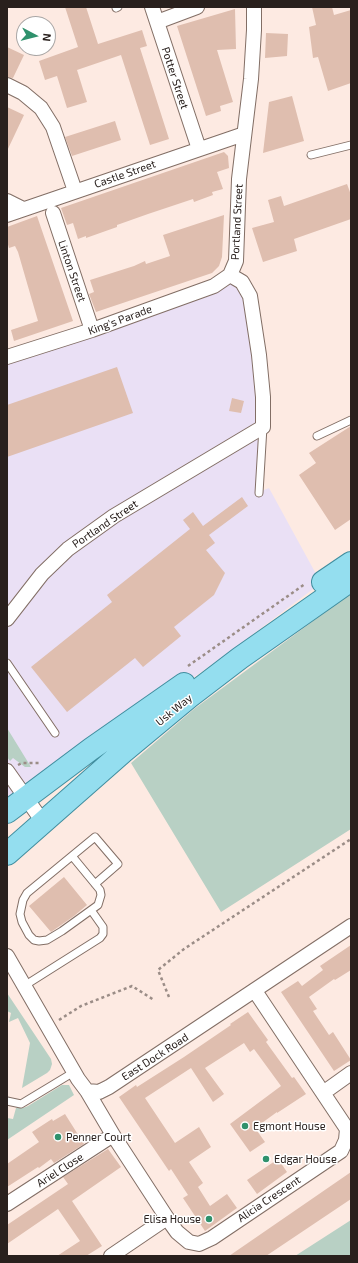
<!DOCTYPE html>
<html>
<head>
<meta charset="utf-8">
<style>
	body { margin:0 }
	#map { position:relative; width:358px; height:1263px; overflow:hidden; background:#fdeae2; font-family:"Exo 2",sans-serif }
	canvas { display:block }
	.frame { position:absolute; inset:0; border:8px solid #29201d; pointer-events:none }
	.north { position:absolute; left:16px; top:16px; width:40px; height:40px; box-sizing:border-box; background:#fff; border:1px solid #a9a6a5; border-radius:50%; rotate:97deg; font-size:11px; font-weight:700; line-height:16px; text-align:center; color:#29201d }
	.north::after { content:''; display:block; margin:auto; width:14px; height:18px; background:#2f916c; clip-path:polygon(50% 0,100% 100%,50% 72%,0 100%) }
</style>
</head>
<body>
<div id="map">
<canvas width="358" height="1263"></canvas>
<div class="frame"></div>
<div class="north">N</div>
</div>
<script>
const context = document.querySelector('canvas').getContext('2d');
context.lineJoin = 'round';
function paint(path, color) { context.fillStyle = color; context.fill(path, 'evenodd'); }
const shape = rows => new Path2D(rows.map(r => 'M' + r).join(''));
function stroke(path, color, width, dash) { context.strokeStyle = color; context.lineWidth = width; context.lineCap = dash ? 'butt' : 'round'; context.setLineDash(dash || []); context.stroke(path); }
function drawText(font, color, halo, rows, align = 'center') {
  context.font = font + ' "Exo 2",sans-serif'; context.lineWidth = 3; context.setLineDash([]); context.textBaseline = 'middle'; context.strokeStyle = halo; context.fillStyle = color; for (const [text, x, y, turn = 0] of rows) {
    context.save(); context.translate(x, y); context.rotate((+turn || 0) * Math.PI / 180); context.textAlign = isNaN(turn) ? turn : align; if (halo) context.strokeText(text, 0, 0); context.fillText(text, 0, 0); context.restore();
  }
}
const industrial = shape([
	[230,275,242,282,259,355,259,492,269,488,321,583,220,659,91,749,7,812,7,357]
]);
const green = shape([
	[351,593,351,829,221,912,131,763,194,709],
	[7,728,31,767,25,767,13,758,10,761,7,757],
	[7,993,51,1059,52,1064,50,1070,47,1073,22,1088,30,1043,18,1018,9,1022,11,1013,7,1011],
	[62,1085,69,1085,74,1095,7,1140,7,1118,13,1119,16,1108,23,1108,28,1106],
	[351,1220,351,1256,295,1256]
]);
const building = shape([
	[65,7,86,7,98,44,142,30,147,46,140,48,169,139,150,145,121,55,77,70,87,102,67,108,57,76,45,80,39,61,78,47],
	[312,7,332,7,334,15,351,10,351,83,328,91,318,57,313,58,309,27,316,25],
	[235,9,236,49,217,50,233,102,220,106,221,111,206,116,177,26],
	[266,33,288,34,287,56,265,58],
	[7,47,24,55,13,78,7,77],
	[292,96,304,141,263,153,269,102],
	[7,107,24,115,7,151],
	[115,121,121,140,72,156,65,137],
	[224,152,228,156,229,168,217,172,223,189,212,192,213,195,194,202,193,199,148,214,117,225,117,227,86,238,86,236,78,239,73,223,67,225,61,208],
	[347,184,351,195,351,219,294,239,297,251,263,262,252,228,274,222,268,200,281,196,284,206],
	[224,215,222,257,219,266,212,273,96,312,89,294,94,292,90,280,134,266,145,261,146,264,170,256,163,235],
	[37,216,73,321,14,341,11,330,38,321,18,252,15,246,9,248,7,241,7,227],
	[117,367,133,413,7,457,7,405],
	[232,398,244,401,241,413,229,411],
	[351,426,351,519,335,530,299,475,316,463,309,453],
	[242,497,248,506,209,535,215,543,206,550,225,573,214,595,174,627,181,636,143,667,135,658,67,712,31,667,112,602,107,595,190,529,183,520,193,512,203,526],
	[64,877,87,905,74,916,51,932,29,906],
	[351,945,351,970,335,980,334,979,309,997,317,1009,313,1011,329,1035,333,1032,351,1060,334,1071,281,992,298,981,302,986,323,970,320,966],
	[248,1012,268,1040,266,1042,292,1078,294,1077,306,1094,277,1113,277,1112,255,1128,265,1142,250,1152,230,1124,281,1086,254,1049,250,1052,244,1043,205,1068,224,1094,213,1102,191,1068,145,1098,175,1143,199,1127,211,1147,189,1162,203,1183,198,1187,210,1206,227,1194,237,1208,205,1231,183,1198,188,1195,171,1169,169,1171,119,1097,136,1085,137,1087,184,1057,231,1025,230,1024],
	[65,1114,84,1144,54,1163,51,1159,39,1168,38,1167,7,1187,7,1164,39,1142,32,1132,52,1119,53,1121],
	[108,1149,121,1167,72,1201,102,1246,86,1256,57,1256,80,1241,58,1209,7,1244,7,1225,68,1184,63,1177],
	[278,1159,287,1172,257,1194,247,1180],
	[351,1172,351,1199,266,1256,229,1256]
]);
const path = shape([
	[188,666,305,584],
	[18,765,22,763,41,763],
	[169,997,158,970,184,949,351,839],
	[59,1020,81,1006,132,986,154,1000]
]);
const service = shape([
	[116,8,118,7],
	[311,155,351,145],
	[317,436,351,420],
	[259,493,263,427],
	[7,663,55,733],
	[72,856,100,890,101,895,98,905,62,931,47,940,39,941,34,940,29,935,22,922,20,914,23,900,27,893,95,837,118,864,95,884],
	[24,986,100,938,103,934,103,927,91,910],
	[7,1101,21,1104,74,1072]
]);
const minor = shape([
	[152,7,199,149],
	[157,22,197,7],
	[7,85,23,93,41,108,53,127,75,191],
	[7,201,23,209],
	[53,213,92,330],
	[7,215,244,134],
	[7,357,92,330,214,286,230,275],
	[7,619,42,574,68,549,114,516,263,427,263,397,259,355,250,296,242,282,230,275,236,261,239,179,251,79,254,30,254,7],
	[7,771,43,822],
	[7,956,78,1079,87,1091,113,1135,167,1218,177,1232,189,1242,199,1244,212,1238,341,1151,346,1140,347,1129,255,991],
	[87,1091,99,1092,109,1087,351,926],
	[323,1093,351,1073],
	[7,1204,113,1135],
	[111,1256,167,1218]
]);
const primary = shape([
	[323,582,351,563],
	[7,812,91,749,184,684],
	[7,854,124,751,189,697,240,658,351,580]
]);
const markers = [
	[245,1126,4,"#2f916c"],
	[58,1137,4,"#2f916c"],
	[266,1159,4,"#2f916c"],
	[209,1219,4,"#2f916c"]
];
const streetNames = [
	["Potter Street",175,78,72],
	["Castle Street",125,174,-19],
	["Portland Street",237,222,-87],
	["Linton Street",72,271,71],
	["King's Parade",120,320,-20],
	["Portland Street",105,524,-34],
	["Usk Way",174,710,-39],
	["East Dock Road",155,1057,-33],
	["Ariel Close",60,1170,-33],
	["Alicia Crescent",269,1199,-34]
];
const poiNames = [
	["Egmont House",253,1126],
	["Penner Court",66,1137],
	["Edgar House",274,1159],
	["Elisa House",201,1219,"right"]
];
paint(industrial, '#eae0f5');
paint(green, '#b8d0c4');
paint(building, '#dfbeaf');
stroke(service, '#826e65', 9);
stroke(minor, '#826e65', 16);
stroke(primary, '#408d9e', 24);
stroke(path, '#9b8d87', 2.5, [3, 3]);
stroke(service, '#fff', 7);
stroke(minor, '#fff', 14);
stroke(primary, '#94deef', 22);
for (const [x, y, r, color] of markers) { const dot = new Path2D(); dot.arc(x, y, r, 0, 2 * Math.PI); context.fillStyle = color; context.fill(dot); stroke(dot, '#fff', 1.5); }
drawText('11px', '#29201d', '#fff', streetNames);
drawText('11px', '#29201d', '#fff', poiNames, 'left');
</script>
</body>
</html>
